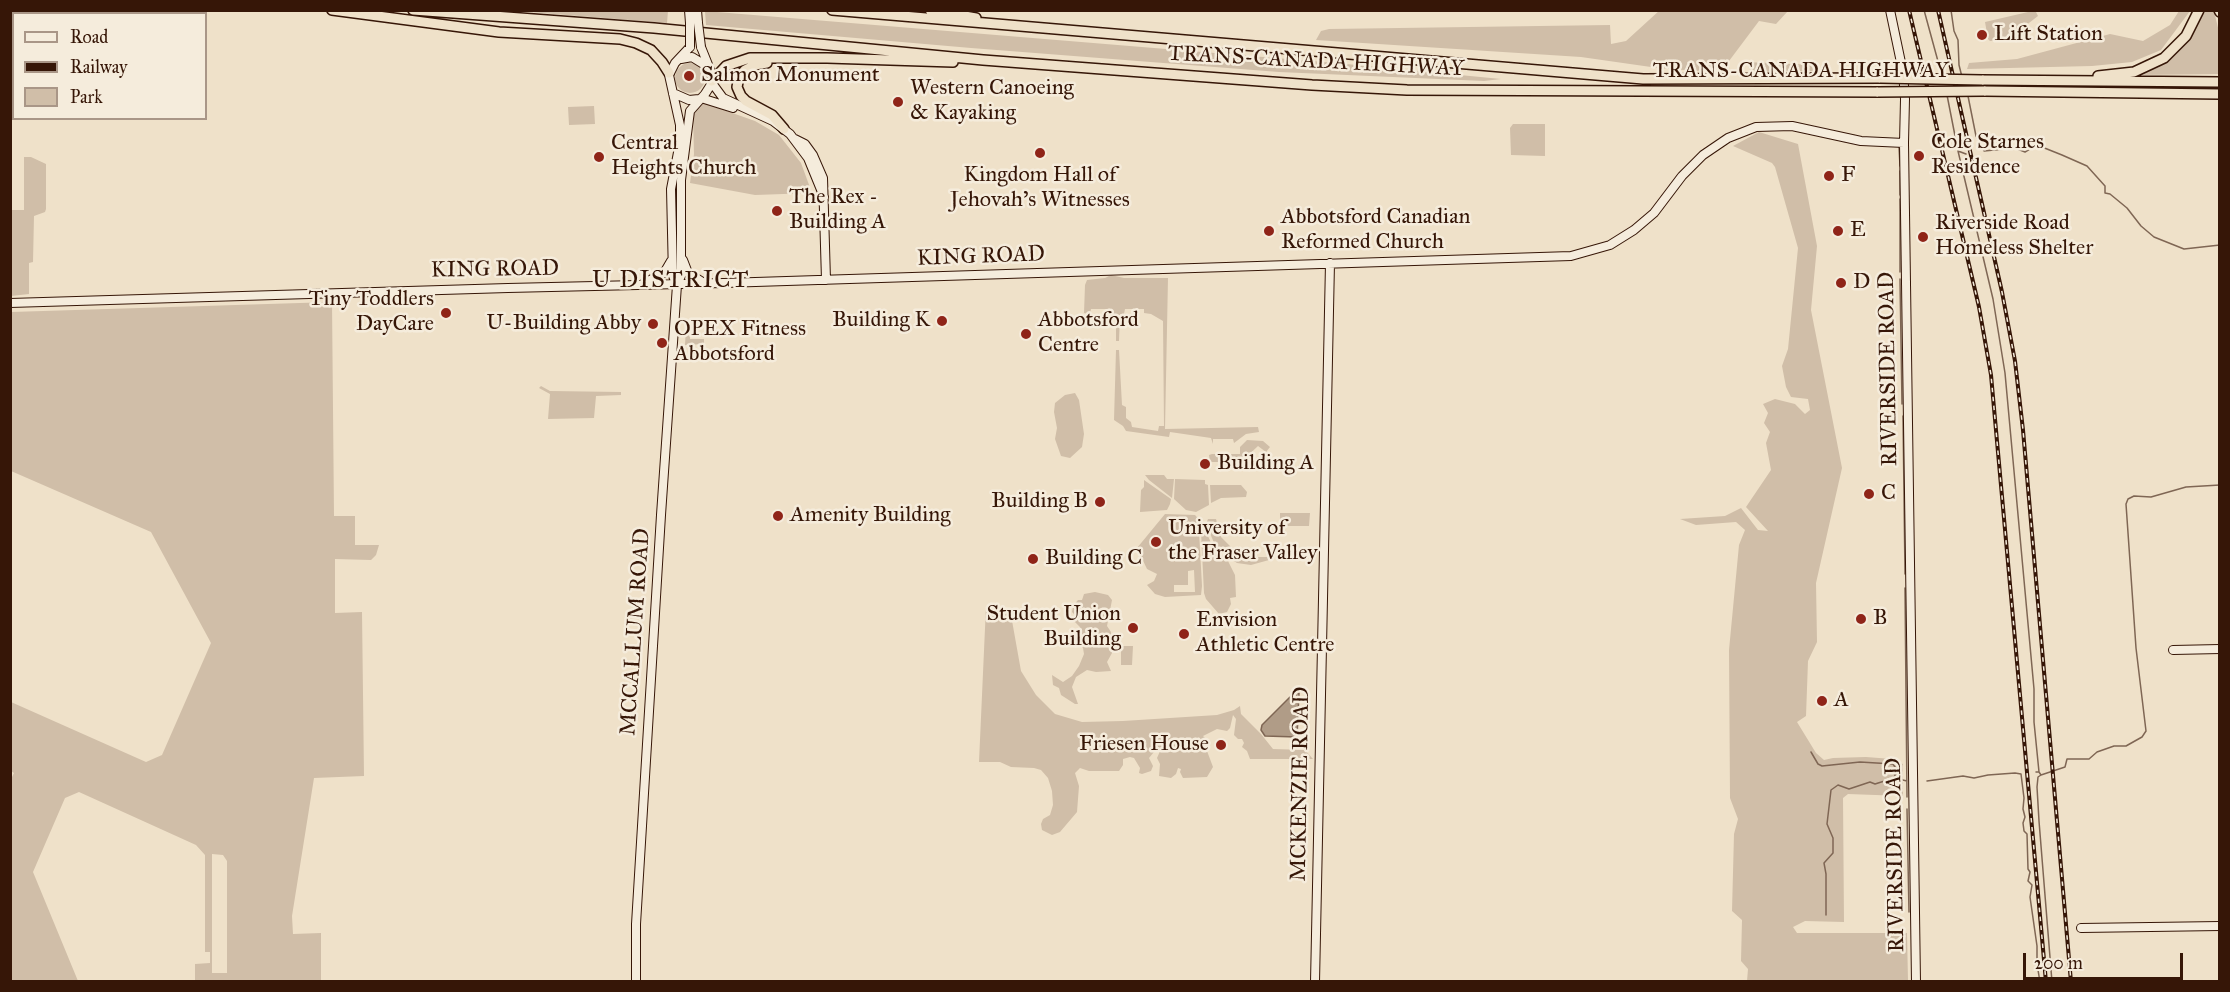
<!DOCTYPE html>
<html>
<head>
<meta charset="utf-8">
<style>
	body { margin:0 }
	#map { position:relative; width:2230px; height:992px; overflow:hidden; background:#efe1c9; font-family:"IM FELL Great Primer",serif }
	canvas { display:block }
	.frame { position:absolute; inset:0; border:12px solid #361607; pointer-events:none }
	.legend { position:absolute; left:12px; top:12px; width:195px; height:108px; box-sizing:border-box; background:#f5ecdc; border:2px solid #a99687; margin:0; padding:8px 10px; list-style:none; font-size:18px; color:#361607 }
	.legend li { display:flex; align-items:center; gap:12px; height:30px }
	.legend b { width:30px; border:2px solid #a99687 }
	.scale { position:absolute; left:2023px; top:953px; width:160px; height:27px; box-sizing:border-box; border:3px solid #361607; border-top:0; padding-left:8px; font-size:18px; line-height:21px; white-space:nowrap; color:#361607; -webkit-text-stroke:4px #f5ecdc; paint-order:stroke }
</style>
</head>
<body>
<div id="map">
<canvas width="2230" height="992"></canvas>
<div class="frame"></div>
<ul class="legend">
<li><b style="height:8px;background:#f5ecdc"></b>Road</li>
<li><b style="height:8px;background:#361607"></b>Railway</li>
<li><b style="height:16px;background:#d0bea8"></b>Park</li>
</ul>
<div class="scale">200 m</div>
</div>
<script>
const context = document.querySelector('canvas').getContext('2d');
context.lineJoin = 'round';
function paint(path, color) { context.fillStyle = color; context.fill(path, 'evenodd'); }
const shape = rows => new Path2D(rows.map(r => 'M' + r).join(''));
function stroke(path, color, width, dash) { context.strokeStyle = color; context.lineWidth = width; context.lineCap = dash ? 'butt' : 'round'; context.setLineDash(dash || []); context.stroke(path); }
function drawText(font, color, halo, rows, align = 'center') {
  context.font = font + ' "IM FELL Great Primer",serif'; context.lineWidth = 5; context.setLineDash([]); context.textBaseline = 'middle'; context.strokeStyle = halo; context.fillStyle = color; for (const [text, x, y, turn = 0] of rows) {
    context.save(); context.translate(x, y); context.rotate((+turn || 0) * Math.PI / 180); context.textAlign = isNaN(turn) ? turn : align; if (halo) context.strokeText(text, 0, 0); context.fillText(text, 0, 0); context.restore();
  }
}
const green = shape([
	[1660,10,1788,11,1776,24,1759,21,1726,65,1697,71,1658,68,1581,57,1316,40,1321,31,1329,29,1610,25,1611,44,1626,41],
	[516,11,668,11,667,23],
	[705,11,1336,63,1501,79,1484,81,1279,72,971,48,706,25],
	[2179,11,2190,11,2161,50,2132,62,2092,66,1967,69,1969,63,2017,59,2110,34,2143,41,2170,25],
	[2201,11,2214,11,2219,32,2219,74,2137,75,2166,63,2178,52,2196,28],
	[2028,12,2036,12,2038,16,2016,33,2000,40,1990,41,1988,39,1985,22],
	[1746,62,1817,65,1817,71,1751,72],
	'675 78a15 15 0 1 1 30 0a15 15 0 1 1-30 0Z',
	[704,103,755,121,779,135,801,163,812,193,755,195,690,183,694,154,693,115,699,105],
	[594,106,595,124,569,125,568,107],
	[1513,124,1545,124,1545,156,1511,155,1510,128],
	[1759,132,1798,144,1817,246,1811,310,1842,468,1816,583,1817,642,1808,661,1806,716,1797,722,1816,753,1824,760,1833,758,1866,757,1892,759,1903,764,1903,796,1848,794,1843,798,1844,922,1805,921,1793,927,1797,933,1907,933,1908,981,1747,981,1748,969,1741,961,1742,920,1732,911,1734,834,1738,819,1730,798,1729,650,1739,545,1745,530,1736,522,1696,525,1680,519,1725,516,1741,508,1758,530,1768,531,1746,507,1771,470,1766,443,1770,432,1764,423,1768,413,1763,404,1775,399,1795,404,1805,414,1810,410,1808,399,1791,397,1786,387,1782,366,1788,349,1798,248,1775,167,1772,163,1733,146],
	[24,157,31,157,46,164,46,209,45,212,34,216,33,262,29,263,29,294,11,296,11,210,24,210],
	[1111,275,1124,278,1168,278,1165,429,1258,427,1259,432,1246,434,1234,443,1233,439,1213,439,1213,444,1211,438,1170,432,1169,437,1126,431,1123,426,1114,420,1116,350,1119,350,1122,405,1126,407,1126,418,1131,422,1132,427,1158,431,1159,426,1164,426,1163,321,1151,314,1144,313,1144,309,1125,309,1124,314,1120,314,1119,341,1116,341,1116,314,1110,314,1110,309,1091,309,1090,314,1084,313,1085,285,1087,280,1105,278],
	[332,302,334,516,355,516,355,545,379,545,376,555,371,560,335,559,335,613,362,612,364,776,314,778,292,916,293,934,321,933,321,981,195,981,195,964,210,963,210,952,205,952,205,855,196,845,79,792,65,798,33,872,78,981,11,981,10,781,14,773,11,771,11,702,146,762,162,755,211,643,151,532,11,471,11,312],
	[212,854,223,855,227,861,227,973,212,973],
	[689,326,690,339,704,339,704,344,685,345,686,327],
	[541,386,550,391,621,392,621,395,596,396,594,418,548,419,550,394,539,388],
	[1075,393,1079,400,1084,434,1082,447,1070,458,1061,456,1055,439,1057,428,1054,412,1055,403,1065,395],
	[1247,440,1263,441,1270,447,1266,452,1258,446,1241,462,1233,462,1232,460,1231,462,1210,462,1209,455,1212,454,1240,454,1240,447],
	[1145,475,1164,475,1167,479,1174,479,1172,498,1149,480],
	[1175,479,1205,480,1205,484,1208,485,1209,505,1196,512,1186,510,1174,499],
	[1144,480,1171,499,1170,504,1167,510,1140,512,1141,490,1144,487],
	[1210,485,1241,485,1247,492,1246,497,1221,498,1211,503],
	[1280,513,1310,513,1309,526,1280,526],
	[1165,514,1195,515,1202,523,1199,531,1202,586,1201,595,1165,597,1155,594,1147,585,1154,581,1157,574,1147,569,1137,548],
	[1194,570,1195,592,1174,592,1174,585,1188,585,1188,571],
	[1208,519,1216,519,1221,537,1231,547,1241,552,1252,554,1252,557,1268,557,1269,560,1251,565,1237,563,1228,557,1215,545,1206,524],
	[1203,525,1212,545,1228,561,1235,575,1236,597,1230,598,1231,604,1227,612,1219,614,1206,599,1204,593,1201,531],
	[1095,592,1108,595,1112,600,1107,626,1111,632,1112,653,1107,662,1111,671,1096,672,1087,670,1076,677,1072,687,1078,704,1075,704,1061,695,1059,688,1053,685,1052,675,1063,682,1072,676,1079,666,1084,654,1083,648,1075,640,1080,627,1075,622,1077,617,1072,612,1073,606,1078,600,1082,600,1084,594],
	[986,606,1011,615,1021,671,1036,695,1055,714,1082,722,1123,721,1217,715,1234,710,1240,706,1241,714,1261,734,1273,749,1305,750,1313,759,1250,759,1247,751,1242,747,1244,743,1242,739,1238,739,1234,735,1236,719,1233,715,1230,728,1227,731,1217,729,1203,736,1209,742,1207,751,1213,767,1207,777,1183,778,1180,772,1181,769,1178,768,1176,774,1171,778,1159,776,1160,764,1157,758,1161,749,1158,747,1149,758,1153,766,1151,771,1142,774,1139,773,1140,768,1134,758,1130,757,1123,759,1123,765,1119,771,1089,771,1080,768,1075,773,1079,786,1077,812,1060,832,1052,835,1042,830,1041,824,1043,819,1050,815,1053,805,1052,791,1048,778,1041,770,1034,768,1011,767,1000,762,979,762],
	[1121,646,1133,646,1132,665,1121,665]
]);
const water = shape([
	[1295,692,1299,693,1297,737,1265,736,1261,730,1262,725,1295,692]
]);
const stream = shape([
	[1924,10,1942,76],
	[1951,10,1954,31,1958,40,1959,65,1962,77],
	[1947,95,1958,151,1966,154],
	[1968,96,1976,136,1984,151,2015,148,2025,152,2033,147,2042,147,2062,155,2087,166,2105,186,2105,193,2110,194,2127,208,2141,226,2154,237,2184,249,2220,245],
	[1899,147,1900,166],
	[1958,151,1993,299,2005,373,2034,689,2034,722,2039,772],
	[1900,195,1900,171],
	[1900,199,1900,272],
	[1900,279,1902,404],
	[1903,416,1905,574],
	[1905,588,1907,797],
	[1811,752,1818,764,1822,766,1860,762,1893,764,1897,770,1894,778],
	[2036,772,2039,772,2041,775,2065,767,2067,759,2089,759,2097,752,2114,746,2126,746,2142,737,2146,731,2136,648,2126,504,2128,499,2134,496,2151,497,2186,487,2220,485],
	[2041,775,2038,777,2037,787,2039,821,2052,982],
	[1927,781,1963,776,1974,778,1988,775,2015,773,2021,774,2024,798,2023,809,2025,817,2023,823,2024,831,2027,834,2028,869,2030,872,2028,881,2032,885,2030,897,2037,946,2037,962,2040,966,2038,970,2040,982],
	[1907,809,1909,912],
	[1826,915,1826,874,1824,863,1833,853,1833,838,1827,824,1831,790,1838,785,1849,789,1870,782,1875,784,1894,778,1907,781]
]);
const secondary = shape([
	[689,10,690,23],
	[697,10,698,23],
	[1890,10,1903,72,1905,99,1904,143,1916,982],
	[681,59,692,57,705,65],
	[712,83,723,98,773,121,790,134,808,158,824,197],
	[673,93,689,100,699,99],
	[701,98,733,108],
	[795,139,805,144,813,155,823,178,826,280],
	[683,260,688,273,704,283],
	[644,283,664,273,671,261],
	[677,285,673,276,671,189,680,142,680,125,669,75,675,63,690,47],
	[10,303,508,288,724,283,1571,256,1610,245,1634,230,1654,213,1682,176,1703,155,1728,138,1756,127,1792,126,1861,141,1904,143],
	[2173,650,2220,649],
	[2081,928,2220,926],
	[636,982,636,924,661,515,677,285,681,276,681,180,690,111,705,94,712,83,711,72,701,47],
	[1315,982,1330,263]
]);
const highway = shape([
	[332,10,499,32,620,39,636,43,651,50,662,62,669,73],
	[413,10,654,28,983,60,1312,85,1407,90,1878,92],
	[832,10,1643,79,1880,78],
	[930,10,976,18],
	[2219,10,2220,12],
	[767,63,755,65,745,70,739,77,737,87,741,96,746,101,772,115,784,129],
	[2098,76,2134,72,2164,58,2186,36,2199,10],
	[1982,80,2220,82],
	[712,81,726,66,750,58,827,58,953,62],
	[1984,91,2220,94]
]);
const rail = shape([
	[1909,10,1979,307,1991,375,2046,982],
	[1938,10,2002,292,2015,361,2023,430,2071,982]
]);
const secondaryBridge = shape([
	[698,23,701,47],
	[690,47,690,23]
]);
const highwayBridge = shape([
	[1880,78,1982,80],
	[1878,92,1984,91]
]);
const markers = [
	[1982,35,6,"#8f2418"],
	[689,76,6,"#8f2418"],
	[898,102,6,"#8f2418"],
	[1040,153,6,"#8f2418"],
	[1919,156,6,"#8f2418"],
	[599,157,6,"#8f2418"],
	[1829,176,6,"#8f2418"],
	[777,211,6,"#8f2418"],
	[1269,231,6,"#8f2418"],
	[1838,231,6,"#8f2418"],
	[1923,237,6,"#8f2418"],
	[1841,283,6,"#8f2418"],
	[446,313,6,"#8f2418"],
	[942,321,6,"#8f2418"],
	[653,324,6,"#8f2418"],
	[1026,334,6,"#8f2418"],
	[662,343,6,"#8f2418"],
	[1205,464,6,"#8f2418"],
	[1869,494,6,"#8f2418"],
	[1100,502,6,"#8f2418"],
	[778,516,6,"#8f2418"],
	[1156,542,6,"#8f2418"],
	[1033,559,6,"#8f2418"],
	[1861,619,6,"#8f2418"],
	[1133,628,6,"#8f2418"],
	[1184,634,6,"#8f2418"],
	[1822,701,6,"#8f2418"],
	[1221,745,6,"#8f2418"]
];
const poiNames = [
	["Lift Station",1994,35],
	["Salmon Monument",701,76],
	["Western Canoeing",910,89],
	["& Kayaking",910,114],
	["Cole Starnes",1931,143],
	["Residence",1931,168],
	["Central",611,144],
	["Heights Church",611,169],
	["Kingdom Hall of",1040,176,"center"],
	["Jehovah's Witnesses",1040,201,"center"],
	["F",1841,176],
	["The Rex -",789,198],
	["Building A",789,223],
	["Abbotsford Canadian",1281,218],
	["Reformed Church",1281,243],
	["Riverside Road",1935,224],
	["Homeless Shelter",1935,249],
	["E",1850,231],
	["D",1853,283],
	["Tiny Toddlers",434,300,"right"],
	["DayCare",434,325,"right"],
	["Building K",930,321,"right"],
	["Abbotsford",1038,321],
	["Centre",1038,346],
	["U-Building Abby",641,324,"right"],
	["OPEX Fitness",674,330],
	["Abbotsford",674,355],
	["Building A",1217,464],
	["C",1881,494],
	["Building B",1088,502,"right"],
	["Amenity Building",790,516],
	["University of",1168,529],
	["the Fraser Valley",1168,554],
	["Building C",1045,559],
	["Student Union",1121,615,"right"],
	["Building",1121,640,"right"],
	["B",1873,619],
	["Envision",1196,621],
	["Athletic Centre",1196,646],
	["A",1834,701],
	["Friesen House",1209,745,"right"]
];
const streetNames = [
	["TRANS-CANADA HIGHWAY",1316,62,3],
	["TRANS-CANADA HIGHWAY",1801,72],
	["KING ROAD",981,257,-2],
	["KING ROAD",495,270,-1],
	["RIVERSIDE ROAD",1889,369,-91],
	["MCCALLUM ROAD",636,632,-86],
	["MCKENZIE ROAD",1301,784,-89],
	["RIVERSIDE ROAD",1896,855,-91]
];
const neighbourhoodNames = [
	["U DISTRICT",671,281]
];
paint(green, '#d0bea8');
paint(water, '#b09c87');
stroke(water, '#7f6654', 1.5);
stroke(stream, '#7f6654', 1.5);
stroke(secondary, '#361607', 10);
stroke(highway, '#361607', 12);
stroke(secondary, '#f5ecdc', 8);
stroke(highway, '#efe1c9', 9);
stroke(rail, '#361607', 4);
stroke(rail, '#f5ecdc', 1.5, [4.5]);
stroke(secondaryBridge, '#361607', 10, []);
stroke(highwayBridge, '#361607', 12, []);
stroke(secondaryBridge, '#f5ecdc', 8);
stroke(highwayBridge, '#efe1c9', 9);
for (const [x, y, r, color] of markers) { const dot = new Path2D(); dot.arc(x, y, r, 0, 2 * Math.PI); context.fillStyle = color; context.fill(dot); stroke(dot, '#f5ecdc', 2); }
drawText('22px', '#361607', '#f5ecdc', poiNames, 'left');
drawText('22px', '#361607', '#f5ecdc', streetNames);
context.letterSpacing = '1.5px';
drawText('24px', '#361607', '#f5ecdc', neighbourhoodNames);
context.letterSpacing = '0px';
</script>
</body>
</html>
